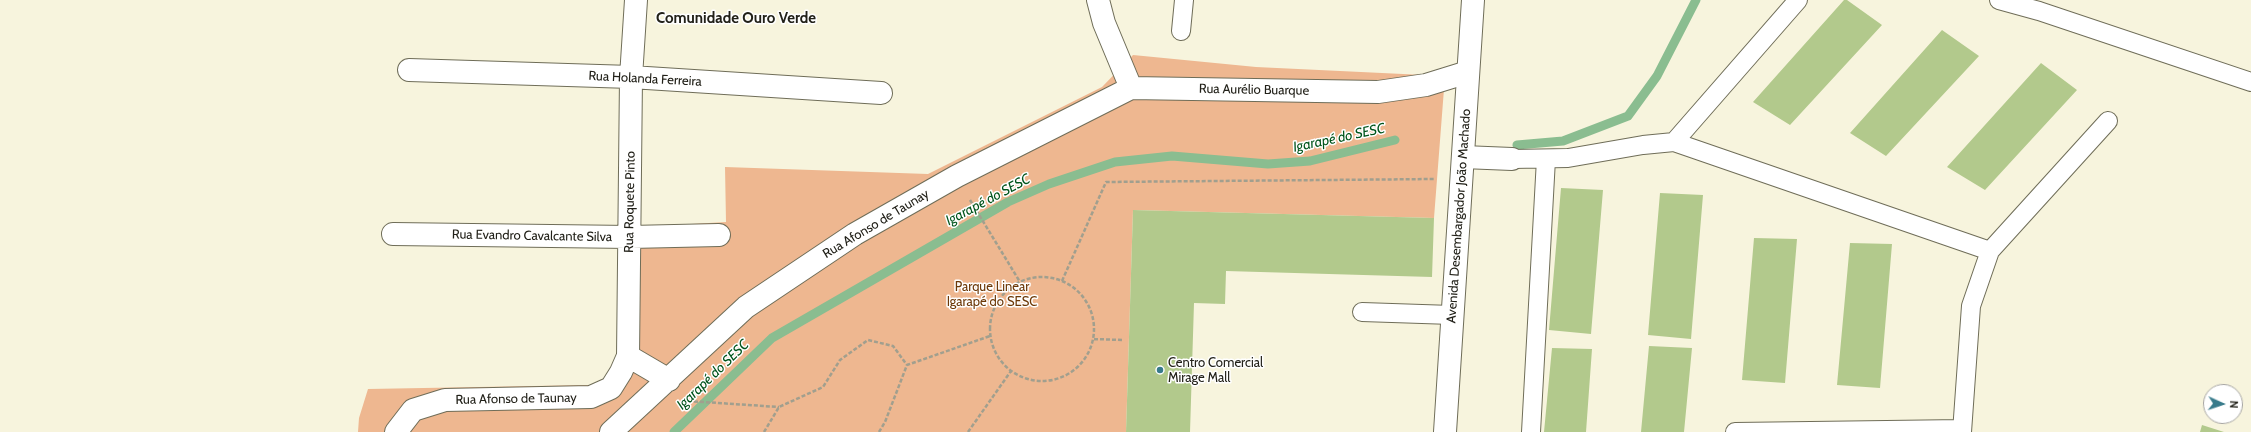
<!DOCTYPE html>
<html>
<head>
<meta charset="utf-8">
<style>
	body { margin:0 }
	#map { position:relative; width:2251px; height:432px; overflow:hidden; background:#f7f4dd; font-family:Cabin,sans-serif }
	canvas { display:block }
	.north { position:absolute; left:2203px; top:384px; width:40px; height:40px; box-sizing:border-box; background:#fff; border:1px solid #a7a6a3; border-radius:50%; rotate:93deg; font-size:11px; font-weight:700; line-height:16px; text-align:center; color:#222119 }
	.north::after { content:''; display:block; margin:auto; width:14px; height:18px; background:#387b8b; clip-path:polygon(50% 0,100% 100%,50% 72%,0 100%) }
</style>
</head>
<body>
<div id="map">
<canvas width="2251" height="432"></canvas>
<div class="north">N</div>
</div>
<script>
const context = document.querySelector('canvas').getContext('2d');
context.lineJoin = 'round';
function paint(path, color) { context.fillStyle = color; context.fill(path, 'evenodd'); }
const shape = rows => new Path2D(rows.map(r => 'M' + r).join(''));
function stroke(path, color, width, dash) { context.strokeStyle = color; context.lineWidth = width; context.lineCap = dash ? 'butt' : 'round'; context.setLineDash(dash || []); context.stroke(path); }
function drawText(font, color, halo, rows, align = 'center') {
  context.font = font + ' Cabin,sans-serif'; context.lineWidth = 3; context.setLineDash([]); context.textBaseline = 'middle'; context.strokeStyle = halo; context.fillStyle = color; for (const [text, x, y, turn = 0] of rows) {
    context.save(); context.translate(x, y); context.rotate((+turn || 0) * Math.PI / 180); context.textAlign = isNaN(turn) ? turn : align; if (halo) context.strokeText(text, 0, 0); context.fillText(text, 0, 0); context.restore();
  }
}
const green = shape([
	[1133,55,1256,67,1445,76,1434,218,1133,210,1126,432,358,432,359,418,368,389,590,385,617,375,640,227,726,222,725,167,928,174,1102,87]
]);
const stream = shape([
	[1517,145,1563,141,1628,116,1657,76,1696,0],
	[674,432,772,338,1008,202,1049,184,1115,162,1172,156,1268,164,1310,161,1395,140]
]);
const building = shape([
	[1844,0,1847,0,1882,25,1790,125,1753,102],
	[1942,30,1979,56,1886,156,1850,133],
	[2041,63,2077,90,1985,190,1947,167],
	[1561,188,1603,190,1591,334,1549,330],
	[1660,193,1703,195,1691,339,1648,335],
	[1133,210,1434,218,1432,277,1226,271,1225,304,1194,303,1190,432,1126,432],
	[1754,238,1797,239,1785,383,1742,380],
	[1850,243,1892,244,1880,388,1837,385],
	[1649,346,1692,348,1684,432,1641,432],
	[1552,348,1592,349,1586,432,1544,432],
	[2202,425,2224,432,2200,432]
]);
const path = shape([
	[970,200,1020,282],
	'990 329a52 52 0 1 1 104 0a52 52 0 1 1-104 0Z',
	[1062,281,1106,182,1435,179],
	[1094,339,1122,340],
	[688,401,779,407],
	[764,432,779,407,823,387,840,360,868,340,893,346,907,365],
	[879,432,885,422,907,365,990,336],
	[968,432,1011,371]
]);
const lane = shape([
	[1999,0,2039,11,2251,82],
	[1181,31,1184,0],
	[1674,142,1798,0],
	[1512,159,1568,158,1643,145,1674,142,1990,251,1971,306,1962,432],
	[1990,251,2108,121],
	[1362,312,1452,315],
	[1531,432,1546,159],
	[1735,432,1962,429]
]);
const street = shape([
	[1098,0,1104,23,1131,88],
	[409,70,631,77,881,93],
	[1463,157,1512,159],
	[393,234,630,237,719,235],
	[628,356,669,380],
	[396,432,413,410,445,400,591,397,611,388,621,372,628,356,631,77,636,0],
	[611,432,746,307,855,234,957,176,1131,88,1378,92,1426,85,1468,72]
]);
const secondary = shape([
	[1445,432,1473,0]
]);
const markers = [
	[1160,370,4,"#387b8b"]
];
const streetNames = [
	["Rua Holanda Ferreira",645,79,3],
	["Rua Aurélio Buarque",1254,90,1],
	["Rua Roquete Pinto",630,202,-89],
	["Avenida Desembargador João Machado",1459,216,-86],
	["Rua Afonso de Taunay",876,224,-31],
	["Rua Evandro Cavalcante Silva",532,236,1],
	["Rua Afonso de Taunay",516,399,-1]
];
const parkNames = [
	["Parque Linear",992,287],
	["Igarapé do SESC",992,302]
];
const poiNames = [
	["Centro Comercial",1168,363],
	["Mirage Mall",1168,378]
];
const waterNames = [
	["Igarapé do SESC",1339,138,-12],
	["Igarapé do SESC",988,200,-28],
	["Igarapé do SESC",713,375,-44]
];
const quarterNames = [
	["Comunidade Ouro Verde",736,19]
];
paint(green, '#eeb790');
stroke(stream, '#8abd90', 9);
paint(building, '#b2c98c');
stroke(lane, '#6f6d58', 20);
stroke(street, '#6f6d58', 24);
stroke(secondary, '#6f6d58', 24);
stroke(path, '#a19f8e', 2.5, [4, 2]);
stroke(lane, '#fff', 18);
stroke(street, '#fff', 22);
stroke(secondary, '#fff', 22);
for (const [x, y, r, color] of markers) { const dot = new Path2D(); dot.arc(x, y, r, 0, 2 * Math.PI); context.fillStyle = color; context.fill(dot); stroke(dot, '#fff', 1.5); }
drawText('13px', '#222119', '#fff', streetNames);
drawText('13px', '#6c3807', '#fff', parkNames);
drawText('13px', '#222119', '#fff', poiNames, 'left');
drawText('italic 14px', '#00541b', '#fff', waterNames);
drawText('bold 15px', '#222119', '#fff', quarterNames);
</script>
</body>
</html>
